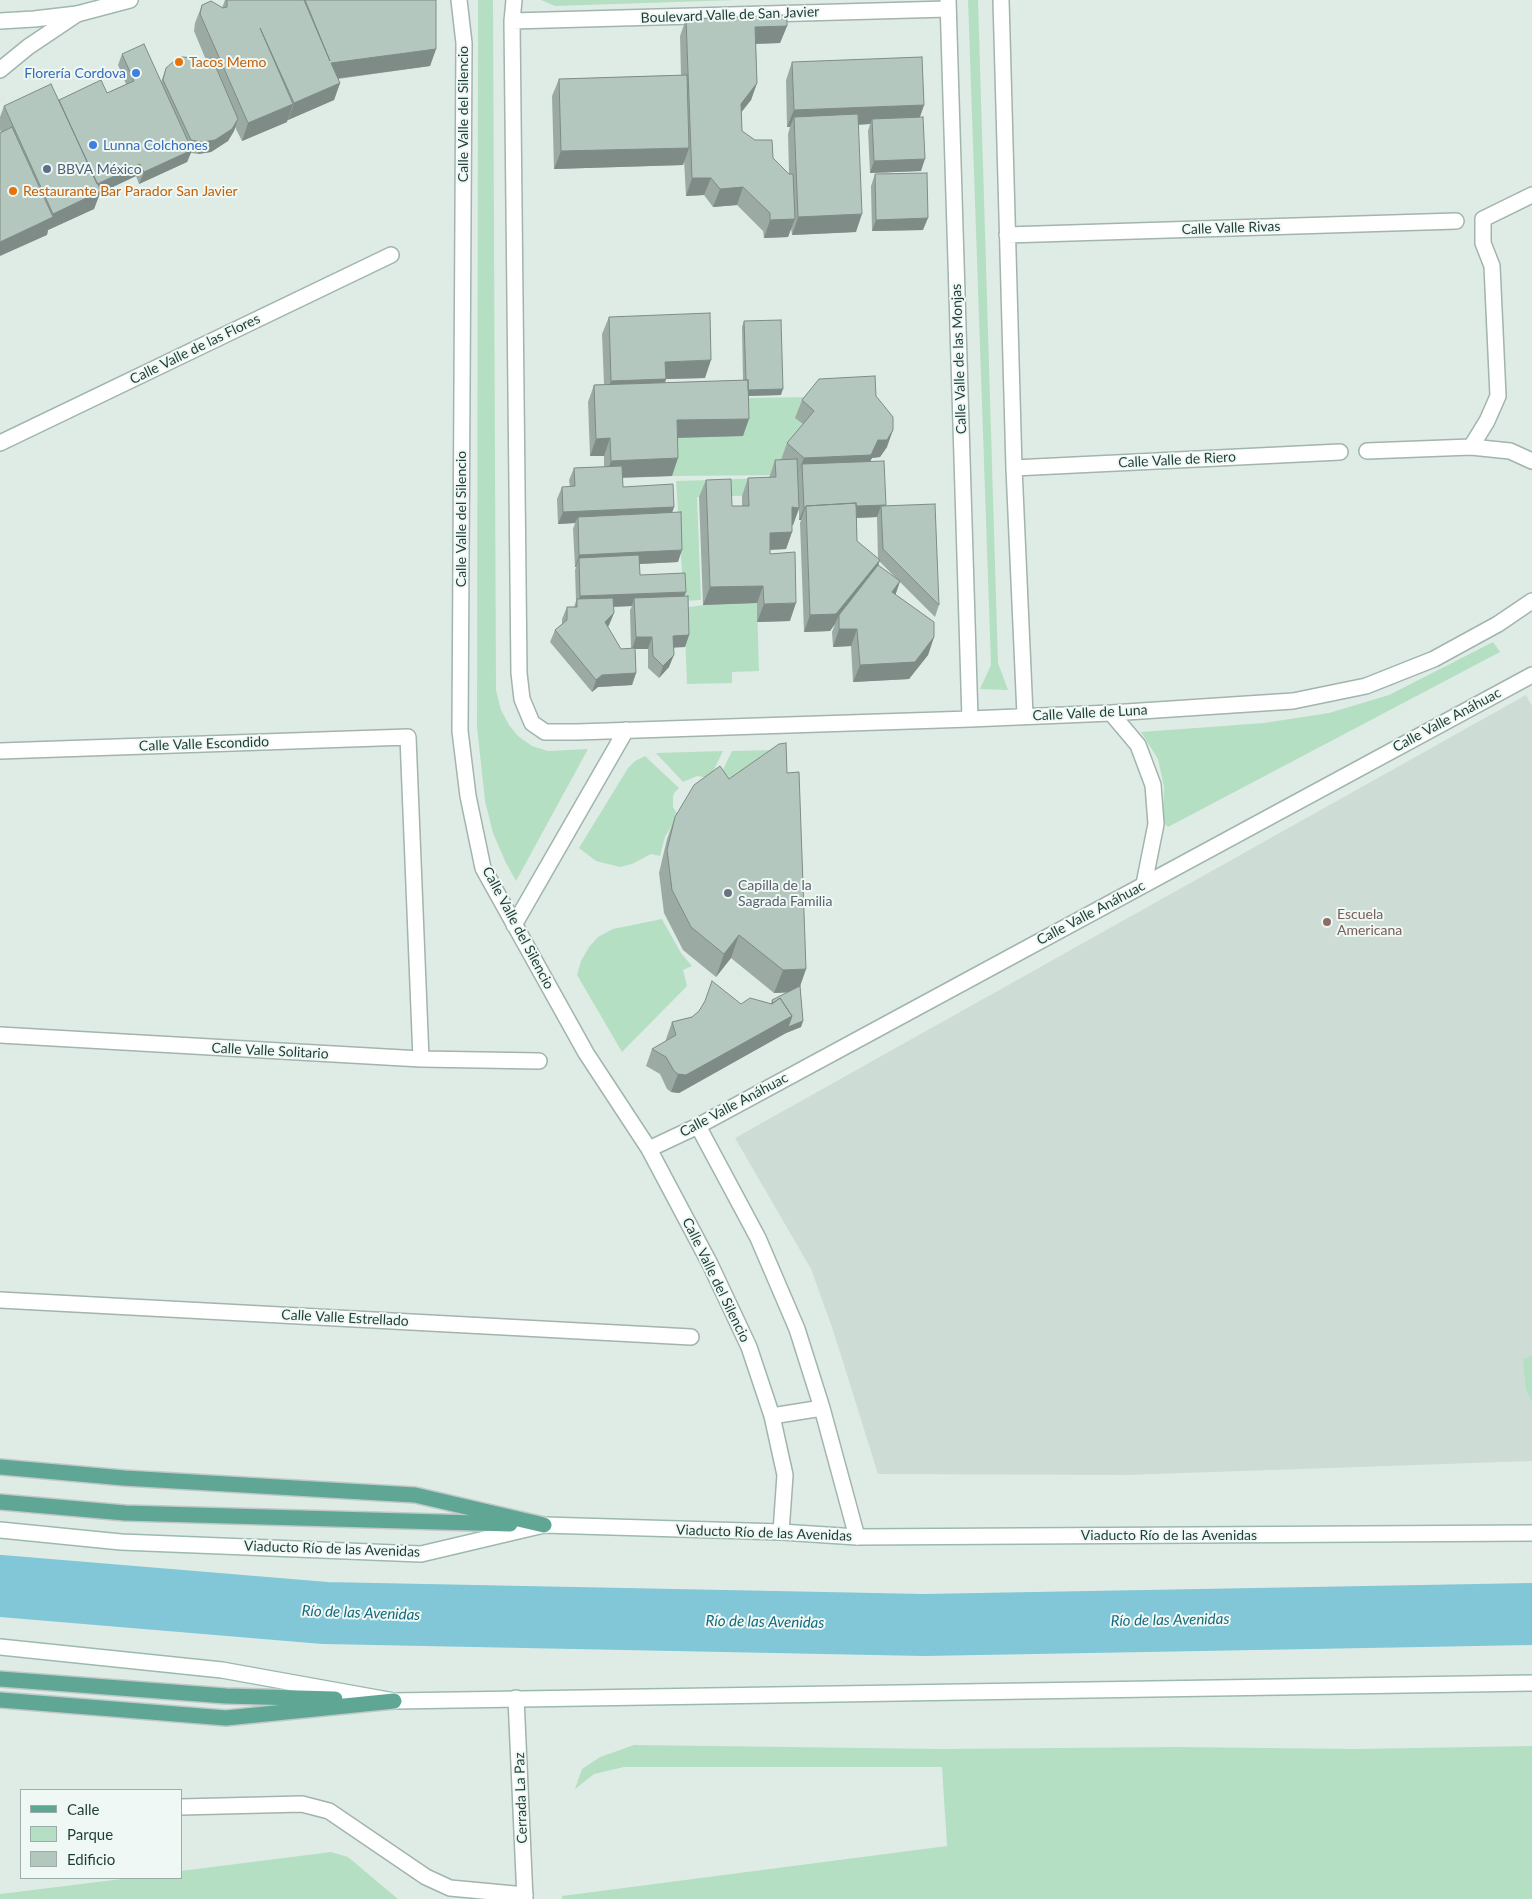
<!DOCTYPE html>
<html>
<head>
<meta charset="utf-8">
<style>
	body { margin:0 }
	#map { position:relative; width:1532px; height:1899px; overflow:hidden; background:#dfece6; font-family:Lato,sans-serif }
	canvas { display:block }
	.legend { position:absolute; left:20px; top:1789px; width:162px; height:90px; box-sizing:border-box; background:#eff8f4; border:1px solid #9bada8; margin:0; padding:6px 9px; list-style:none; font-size:15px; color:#1e3d36 }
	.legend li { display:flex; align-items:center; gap:10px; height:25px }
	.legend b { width:25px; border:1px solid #9bada8 }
</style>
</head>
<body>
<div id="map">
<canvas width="1532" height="1899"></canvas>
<ul class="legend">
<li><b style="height:6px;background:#5fa695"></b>Calle</li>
<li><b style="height:14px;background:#b5dfc2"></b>Parque</li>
<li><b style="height:14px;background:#b4c7bf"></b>Edificio</li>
</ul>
</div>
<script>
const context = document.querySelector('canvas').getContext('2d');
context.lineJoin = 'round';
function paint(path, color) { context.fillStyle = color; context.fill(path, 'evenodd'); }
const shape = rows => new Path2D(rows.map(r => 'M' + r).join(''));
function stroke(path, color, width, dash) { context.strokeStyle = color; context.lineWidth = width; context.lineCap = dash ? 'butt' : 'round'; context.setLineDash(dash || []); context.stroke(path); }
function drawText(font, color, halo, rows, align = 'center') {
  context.font = font + ' Lato,sans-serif'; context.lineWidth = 4; context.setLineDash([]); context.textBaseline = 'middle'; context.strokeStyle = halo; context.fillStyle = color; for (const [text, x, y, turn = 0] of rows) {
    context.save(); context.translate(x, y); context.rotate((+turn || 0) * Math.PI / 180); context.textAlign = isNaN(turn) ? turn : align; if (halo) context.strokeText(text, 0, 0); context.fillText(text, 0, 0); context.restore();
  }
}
const built = shape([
	[1526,695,1532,706,1532,1461,1126,1475,878,1474,833,1330,811,1269,735,1138]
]);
const green = shape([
	[478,0,493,0,496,690,501,710,509,725,518,736,532,746,548,751,588,749,516,881,506,863,493,833,485,801,477,727],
	[541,0,736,0,555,6],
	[968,0,978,0,998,663,1008,690,980,689,991,665],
	[813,397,797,475,672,476,670,438,743,436,742,398],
	[769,478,769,495,697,497,701,600,684,601,676,481],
	[757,603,759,671,732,672,732,683,687,684,684,608,703,605],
	[1493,642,1500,652,1168,827,1163,821,1164,787,1158,759,1141,732,1264,723,1329,713,1389,695],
	[778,750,714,788,732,751],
	[723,751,710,778,697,776,683,782,656,753],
	[645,756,679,788,674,793,673,798,673,807,678,815,665,837,660,856,651,854,632,864,620,867,596,861,579,848,628,768,635,761],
	[662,919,681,953,692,966,683,970,687,986,622,1052,577,975,581,961,589,947,598,937,613,929],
	[1532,1355,1532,1401,1526,1389,1523,1360],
	[634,1745,941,1749,1176,1747,1356,1749,1532,1746,1532,1899,562,1899,562,1896,947,1846,942,1767,624,1767,594,1774,575,1789,582,1769,600,1757],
	[331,1852,348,1857,398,1899,0,1899,0,1894,130,1878,181,1878,181,1871]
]);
const river = shape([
	[0,1586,325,1613,924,1625,1532,1614]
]);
const lane = shape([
	[181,1807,302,1804,329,1811,426,1877,450,1888,525,1895]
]);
const street = shape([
	[459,0,464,43,460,731,468,796,483,868,586,1053,649,1149,710,1264,749,1347,772,1416,785,1475,781,1532],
	[514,0,512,21,519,673,522,699,532,723,545,732,577,732,970,719,1111,713,1293,701,1366,686,1434,659,1498,624,1532,601],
	[948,0,970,719],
	[1001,0,1014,468,1025,715],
	[512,21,948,9],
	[0,70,28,47,77,14],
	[1007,235,1456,221],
	[0,443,391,255],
	[1471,447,1487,421,1498,396,1492,266,1483,243,1483,219,1532,195],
	[1367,451,1471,447,1510,451,1532,461],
	[1014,468,1340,452],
	[1111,713,1138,745,1153,785,1156,824,1144,884],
	[0,751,408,737,421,1059],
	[514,925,626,730],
	[0,1035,421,1059,539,1061],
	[698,1126,758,1238,797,1329,822,1408,857,1537],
	[649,1149,698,1126,1532,675],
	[0,1300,691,1337],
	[772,1416,822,1408],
	[516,1698,525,1899]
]);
const secondary = shape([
	[0,21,34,19,77,14,130,0],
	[0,1530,121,1542,421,1554,544,1525,781,1532,857,1537,1532,1533],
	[0,1647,222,1670,394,1701,1532,1683]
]);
const primary = shape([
	[0,1467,124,1478,415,1495,544,1525],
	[0,1502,125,1513,510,1524],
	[0,1679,226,1696,335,1699],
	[0,1700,226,1718,394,1701]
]);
const wall = shape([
	[225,0,436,0,436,49,430,66,338,79,340,83,334,100,288,120,287,120,287,122,242,141,235,127,234,131,228,141,211,152,198,154,191,153,187,162,139,184,136,176,100,193,94,209,48,230,47,235,0,130,0,117,4,106,59,100,107,93,126,84,118,65,122,54,161,82,166,68,200,63,206,60,194,31,195,23,202,5,222,8],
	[686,19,787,26,780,43,756,44,757,83,751,100,741,113,742,131,773,158,789,174,788,134,790,127,787,127,786,80,792,62,924,105,920,117,921,171,870,173,868,131,870,124,858,125,856,232,792,235,791,228,788,237,764,238,763,231,737,205,713,207,704,195,686,196,684,160,683,165,554,169,552,96,559,79,681,75,680,36],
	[875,174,923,230,872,231,871,186],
	[609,317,705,378,666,379,665,383,743,380,742,327,744,321,781,395,748,396,743,436,677,438,672,476,623,478,623,487,674,507,672,512,678,562,639,564,640,575,684,596,689,635,685,647,673,647,669,667,659,678,648,668,648,649,635,649,636,673,632,685,598,687,592,692,550,642,555,630,562,624,562,619,567,607,574,607,576,601,575,570,576,567,575,567,573,529,575,523,558,524,557,499,562,487,570,487,569,480,574,468,604,467,604,456,590,456,588,402,594,385,604,384,602,334],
	[632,606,630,610,631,648,621,649,608,627,609,625,614,613,613,607],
	[876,396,887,447,880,457,872,458,870,461,886,506,939,605,935,617,900,582,895,595,934,637,928,655,909,679,853,682,851,646,833,647,832,632,835,624,830,631,804,632,800,523,801,520,799,520,799,509,793,525,792,525,792,532,786,549,770,550,770,554,790,621,757,622,757,603,703,605,699,497,706,480,732,506,742,506,742,496,748,478,769,478,775,460,781,460,787,443,803,424,795,418,802,400],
	[877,517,877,518,878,559,857,541,856,518],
	[879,561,898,580,878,565],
	[787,773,806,969,800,986,803,1021,801,1027,786,1033,679,1093,671,1092,667,1089,660,1074,646,1066,652,1049,666,1041,666,1039,672,1022,741,1004,771,1003,772,1000,788,992,774,993,731,958,716,977,683,950,664,913,659,873,667,839,675,817,729,779]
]);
const shadedWall = shape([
	[787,26,780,43,748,44,755,27],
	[436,49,430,66,325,80,331,63],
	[340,83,334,100,288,120,294,103],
	[757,83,751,100,734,121,741,104],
	[293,104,287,122,242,141,248,123],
	[924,105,918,122,872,119,870,124,794,127,794,117,790,127,787,127,794,110],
	[238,119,234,131,228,141,211,152,198,154,202,142],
	[689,148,683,165,554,169,561,151],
	[192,150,187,162,139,184,144,172],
	[925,159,921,171,870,173,874,161],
	[140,164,136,176,100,193,94,209,48,230,47,235,0,256,0,242,51,218,53,214,94,186],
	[692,178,711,178,704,195,686,196],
	[743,187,737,205,713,207,720,189],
	[862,214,856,232,792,235,798,217],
	[928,218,923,230,872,231,876,220],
	[795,219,788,237,764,238,770,220],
	[711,360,705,378,666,379,660,397,605,398,611,381,665,362],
	[783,389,781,395,744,396,746,390],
	[749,419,743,436,670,438,677,420],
	[893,430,887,447,880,457,872,458,864,473,802,464,797,475,804,458,878,440],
	[610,438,604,456,590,456,596,439],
	[678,458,672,476,605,478,611,461],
	[886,505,882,516,881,506,877,517,807,520,806,508],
	[674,507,670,519,578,517,575,523,558,524,563,512],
	[792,507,799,508,793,525,785,525],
	[804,508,805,508,801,520,799,520],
	[792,532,786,549,763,550,770,533],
	[682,550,678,562,580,567,579,558,576,567,575,567,579,555],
	[880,560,874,578,839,615,835,624,830,631,804,632,810,615],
	[900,581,894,599,892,592],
	[763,586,757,603,703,605,710,587],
	[686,592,681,604,634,598,632,606,576,608,580,596],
	[796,603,790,621,757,622,764,604],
	[614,613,609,625,601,634,605,622],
	[839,629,857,629,851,646,833,647],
	[689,635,685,647,669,648,673,636],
	[636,637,652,637,648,649,632,649],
	[934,637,928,655,909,679,853,682,860,665],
	[674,655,669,667,659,678,663,666],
	[636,673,632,685,598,687,592,692,596,680,602,675],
	[739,935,731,958,716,977,724,954],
	[806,969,798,992,774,993,783,970],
	[792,1016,803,1021,801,1027,786,1033,679,1093,671,1092,678,1074]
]);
const building = shape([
	[227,0,304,0,330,61,305,0,436,0,436,49,331,63,340,83,294,103,260,28,293,104,248,123,200,14,202,5,211,1,223,8,227,7,227,0],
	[787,15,787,26,755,27,757,83,741,104,742,131,755,140,772,140,773,158,789,174,793,174,795,219,770,220,770,213,743,187,720,189,711,178,692,178,686,19,787,15],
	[144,44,192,150,144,172,140,164,97,184,59,100,101,80,107,93,134,81,122,54,144,44],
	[182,57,197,58,200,63,212,58,238,119,232,129,215,140,202,142,191,140,163,80,166,68,173,62,182,57],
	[922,57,924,105,794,110,792,62,922,57],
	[687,75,689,148,561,151,559,79,687,75],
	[51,84,101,191,53,214,4,106,51,84],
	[858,114,862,214,798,217,794,117,858,114],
	[923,117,925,159,874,161,872,119,923,117],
	[12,127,53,217,0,242,0,133,12,127],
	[927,173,928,218,876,220,875,174,927,173],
	[710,313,711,360,665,362,666,379,611,381,609,317,710,313],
	[781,320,783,389,748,390,748,380,746,380,744,321,781,320],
	[875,376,876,396,893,417,893,430,887,440,878,440,871,455,804,458,787,443,814,411,802,400,819,379,875,376],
	[748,380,749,419,677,420,678,458,611,461,610,438,596,439,594,385,748,380],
	[797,459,799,508,792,507,792,532,770,533,770,554,795,552,796,603,764,604,763,586,710,587,706,480,731,479,732,506,749,506,748,478,776,477,775,460,797,459],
	[884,461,886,505,856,506,856,503,806,506,805,508,804,508,802,464,884,461],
	[622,466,623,487,673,484,674,507,563,512,562,487,575,486,574,468,622,466],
	[856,503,857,541,880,560,836,614,810,615,806,506,856,503],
	[935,504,939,605,883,549,881,506,935,504],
	[681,512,682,550,579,555,578,517,681,512],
	[639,555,640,575,685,573,686,592,580,596,579,558,639,555],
	[878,565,900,581,892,592,934,622,934,637,915,662,860,665,857,629,839,629,839,615,878,565],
	[688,596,689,635,673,636,674,655,663,666,653,656,652,637,636,637,634,598,688,596],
	[613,598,614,613,605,622,621,649,635,648,636,673,602,675,596,680,555,630,567,620,567,607,577,607,577,599,613,598],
	[786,743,787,773,799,772,806,969,783,970,739,935,724,954,691,927,672,890,667,850,675,817,694,785,720,766,729,779,779,744,786,743],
	[712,981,741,1004,750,998,772,1004,780,998,792,1016,686,1075,678,1074,674,1071,666,1057,652,1049,676,1035,672,1022,692,1017,699,1011,705,1001,712,981],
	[800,986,803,1021,788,1027,792,1016,780,998,773,1003,772,1000,800,986]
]);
const markers = [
	[179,62,5,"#e8710a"],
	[136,73,5,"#3f7fe0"],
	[93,145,5,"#3f7fe0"],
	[47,169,5,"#5c6f8a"],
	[13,191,5,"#e8710a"],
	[728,893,5,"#6b7280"],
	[1327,922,5,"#8d6e63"]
];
const streetNames = [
	["Boulevard Valle de San Javier",730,15,-2],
	["Calle Valle del Silencio",463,114,-90],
	["Calle Valle Rivas",1231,228,-2],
	["Calle Valle de las Flores",195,349,-26],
	["Calle Valle de las Monjas",959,359,-92],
	["Calle Valle de Riero",1177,460,-3],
	["Calle Valle del Silencio",461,519,-90],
	["Calle Valle de Luna",1090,713,-3],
	["Calle Valle Anáhuac",1447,720,-28],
	["Calle Valle Escondido",204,744,-2],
	["Calle Valle Anáhuac",1091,913,-28],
	["Calle Valle del Silencio",518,928,62],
	["Calle Valle Solitario",270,1051,3],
	["Calle Valle Anáhuac",734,1105,-28],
	["Calle Valle del Silencio",716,1280,64],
	["Calle Valle Estrellado",345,1318,3],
	["Viaducto Río de las Avenidas",764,1533,2],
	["Viaducto Río de las Avenidas",1169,1535],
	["Viaducto Río de las Avenidas",332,1549,2],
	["Cerrada La Paz",521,1798,-92]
];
const foodNames = [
	["Tacos Memo",189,62],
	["Restaurante Bar Parador San Javier",23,191]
];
const shopNames = [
	["Florería Cordova",126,73],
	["Lunna Colchones",103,145,"left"]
];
const serviceNames = [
	["BBVA México",57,169]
];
const worshipNames = [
	["Capilla de la",738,885],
	["Sagrada Familia",738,901]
];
const educationNames = [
	["Escuela",1337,914],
	["Americana",1337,930]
];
const waterNames = [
	["Río de las Avenidas",361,1613,2],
	["Río de las Avenidas",1170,1620,-1],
	["Río de las Avenidas",765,1622,1]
];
paint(built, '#cddcd5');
paint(green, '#b5dfc2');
stroke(river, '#81c7d7', 62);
stroke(lane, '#a1b4ae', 18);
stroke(street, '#a1b4ae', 18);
stroke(secondary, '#9cb9af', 18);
stroke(primary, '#c0c9c7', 18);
stroke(lane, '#fff', 15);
stroke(street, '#fff', 15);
stroke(secondary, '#fff', 15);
stroke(primary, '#5fa695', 15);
paint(wall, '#9baba4');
paint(shadedWall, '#7e8b86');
paint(building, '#b4c7bf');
stroke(building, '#7e8b86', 1);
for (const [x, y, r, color] of markers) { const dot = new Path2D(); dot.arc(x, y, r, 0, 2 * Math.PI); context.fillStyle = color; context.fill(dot); stroke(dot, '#eff8f4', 2); }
drawText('14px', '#1e3d36', '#eff8f4', streetNames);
drawText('14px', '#c56008', '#eff8f4', foodNames, 'left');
drawText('14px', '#366cbe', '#eff8f4', shopNames, 'right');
drawText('14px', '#4e5e75', '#eff8f4', serviceNames, 'left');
drawText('14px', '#5b616d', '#eff8f4', worshipNames, 'left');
drawText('14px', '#785e54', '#eff8f4', educationNames, 'left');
drawText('italic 15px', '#136a7e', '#eff8f4', waterNames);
</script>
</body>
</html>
